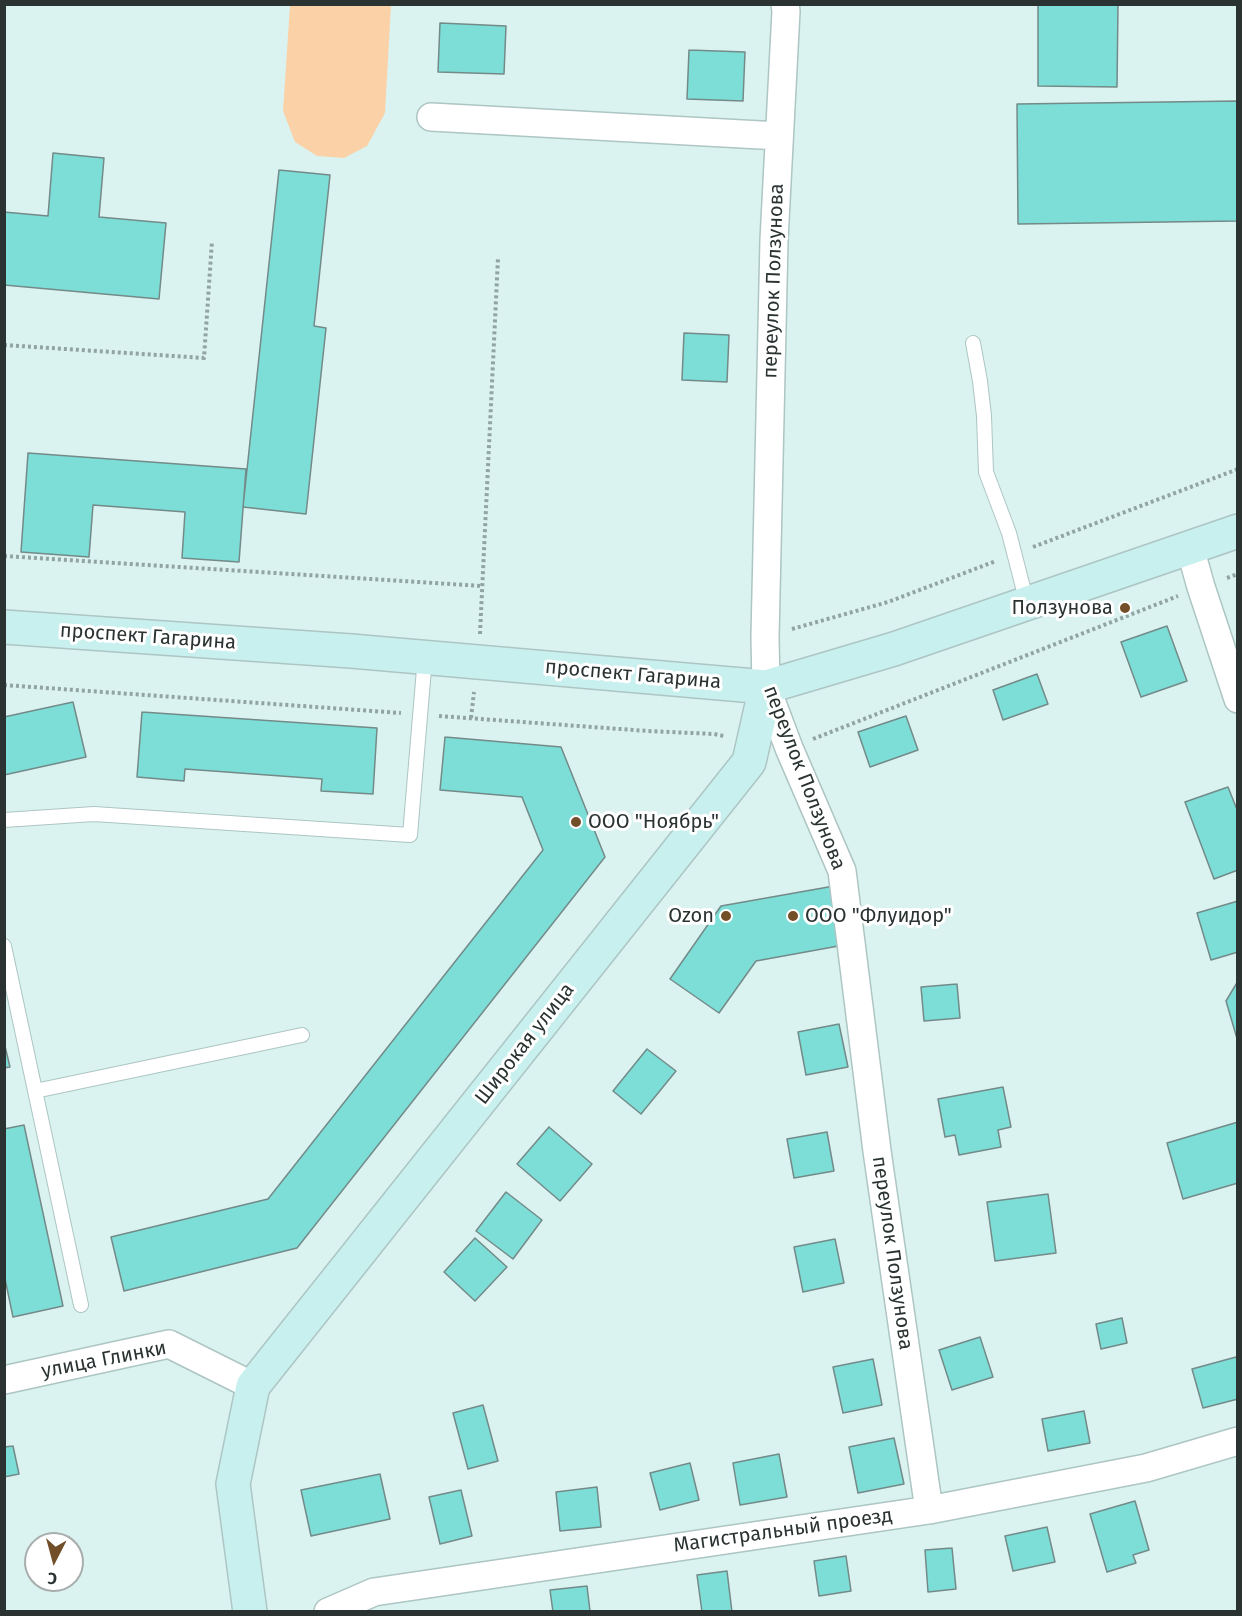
<!DOCTYPE html>
<html>
<head>
<meta charset="utf-8">
<style>
	body { margin:0 }
	#map { position:relative; width:1242px; height:1616px; overflow:hidden; background:#daf3f1; font-family:"Fira Sans",sans-serif }
	canvas { display:block }
	.frame { position:absolute; inset:0; border:6px solid #2a3332; pointer-events:none }
	.north { position:absolute; left:24px; top:1532px; width:60px; height:60px; box-sizing:border-box; background:#fff; border:2px solid #aaadad; border-radius:50%; rotate:186deg; font-size:16px; font-weight:700; line-height:24px; text-align:center; color:#2a3332 }
	.north::after { content:''; display:block; margin:auto; width:21px; height:27px; background:#724f28; clip-path:polygon(50% 0,100% 100%,50% 72%,0 100%) }
</style>
</head>
<body>
<div id="map">
<canvas width="1242" height="1616"></canvas>
<div class="frame"></div>
<div class="north">С</div>
</div>
<script>
const context = document.querySelector('canvas').getContext('2d');
context.lineJoin = 'round';
function paint(path, color) { context.fillStyle = color; context.fill(path, 'evenodd'); }
const shape = rows => new Path2D(rows.map(r => 'M' + r).join(''));
function stroke(path, color, width, dash) { context.strokeStyle = color; context.lineWidth = width; context.lineCap = dash ? 'butt' : 'round'; context.setLineDash(dash || []); context.stroke(path); }
function drawText(font, color, halo, rows, align = 'center') {
  context.font = font + ' "Fira Sans",sans-serif'; context.lineWidth = 6; context.setLineDash([]); context.textBaseline = 'middle'; context.strokeStyle = halo; context.fillStyle = color; for (const [text, x, y, turn = 0] of rows) {
    context.save(); context.translate(x, y); context.rotate((+turn || 0) * Math.PI / 180); context.textAlign = isNaN(turn) ? turn : align; if (halo) context.strokeText(text, 0, 0); context.fillText(text, 0, 0); context.restore();
  }
}
const green = shape([
	[290,5,391,5,385,113,367,146,344,158,317,156,295,142,283,111]
]);
const building = shape([
	[1038,4,1118,4,1117,87,1038,86,1038,4],
	[440,23,506,26,504,74,438,72,440,23],
	[689,50,745,52,743,101,687,99,689,50],
	[1238,101,1238,221,1018,224,1017,104,1238,101],
	[53,153,104,158,99,217,166,223,159,299,4,285,4,212,48,216,53,153],
	[279,170,330,175,314,326,326,328,306,514,243,507,279,170],
	[684,333,729,335,727,382,682,380,684,333],
	[28,453,246,469,239,562,182,558,185,512,93,505,89,557,21,552,28,453],
	[1167,626,1187,681,1141,697,1121,642,1167,626],
	[1037,674,1048,704,1003,720,993,690,1037,674],
	[73,702,86,757,4,775,4,717,73,702],
	[142,712,377,728,373,794,321,791,322,779,185,769,184,781,137,777,142,712],
	[906,716,918,750,870,767,858,732,906,716],
	[445,737,561,747,605,857,297,1248,124,1291,111,1237,268,1199,543,850,522,797,440,790,445,737],
	[1228,787,1238,812,1238,870,1214,879,1185,802,1228,787],
	[834,886,844,945,756,961,719,1013,670,979,721,906,834,886],
	[1238,901,1238,952,1211,960,1197,913,1238,901],
	[1238,981,1238,1042,1226,1001,1238,981],
	[957,984,960,1018,924,1021,921,987,957,984],
	[839,1024,848,1067,806,1075,798,1032,839,1024],
	[4,1042,10,1067,4,1068,4,1042],
	[647,1049,676,1071,641,1114,613,1091,647,1049],
	[1003,1087,1011,1127,998,1130,1001,1147,959,1155,955,1135,945,1137,938,1099,1003,1087],
	[1238,1122,1238,1183,1183,1199,1167,1143,1238,1122],
	[24,1125,63,1306,13,1317,4,1274,4,1129,24,1125],
	[549,1127,592,1164,560,1201,517,1164,549,1127],
	[827,1132,834,1171,794,1178,787,1139,827,1132],
	[506,1192,542,1220,513,1259,476,1231,506,1192],
	[1048,1194,1056,1253,995,1261,987,1202,1048,1194],
	[475,1238,507,1267,475,1301,444,1272,475,1238],
	[835,1239,844,1283,803,1292,794,1247,835,1239],
	[1122,1318,1127,1343,1101,1349,1096,1324,1122,1318],
	[980,1337,993,1377,952,1390,939,1350,980,1337],
	[1236,1357,1238,1363,1238,1399,1203,1408,1192,1369,1236,1357],
	[873,1359,882,1405,843,1413,833,1367,873,1359],
	[483,1405,498,1461,468,1469,453,1413,483,1405],
	[1084,1411,1090,1443,1048,1451,1042,1419,1084,1411],
	[894,1438,904,1484,858,1493,849,1447,894,1438],
	[13,1446,19,1474,4,1477,4,1447,13,1446],
	[779,1454,787,1497,740,1505,733,1463,779,1454],
	[690,1463,699,1500,660,1510,650,1473,690,1463],
	[380,1474,390,1519,311,1536,301,1490,380,1474],
	[597,1487,601,1527,560,1531,556,1492,597,1487],
	[461,1490,472,1536,440,1544,429,1497,461,1490],
	[1135,1501,1149,1550,1133,1555,1136,1563,1107,1572,1090,1514,1135,1501],
	[1047,1527,1055,1562,1013,1571,1005,1536,1047,1527],
	[952,1548,956,1589,928,1592,925,1550,952,1548],
	[846,1556,851,1591,819,1596,814,1561,846,1556],
	[727,1571,732,1612,702,1612,697,1575,727,1571],
	[587,1586,590,1611,553,1612,550,1590,587,1586]
]);
const path = shape([
	[4,345,204,358,212,241],
	[1033,547,1238,469],
	[4,556,482,586],
	[1227,578,1238,574],
	[792,629,888,602,996,561],
	[480,634,498,258],
	[4,685,401,713],
	[439,716,648,731,714,734,724,736],
	[471,718,474,692],
	[813,739,1178,596]
]);
const lane = shape([
	[973,343,980,381,984,416,986,472,1009,533,1027,603],
	[4,820,94,814,410,835,425,657],
	[4,946,81,1305],
	[35,1091,302,1035]
]);
const street = shape([
	[785,4,786,11,774,240,765,637,766,687,789,748,842,871,877,1151,929,1510],
	[431,117,779,136],
	[1190,548,1201,587,1238,699],
	[4,1380,169,1344,253,1386],
	[328,1612,374,1592,929,1510,1146,1468,1238,1441]
]);
const secondary = shape([
	[4,627,351,651,766,687,894,649,1238,531],
	[250,1612,233,1484,253,1386,749,762,766,687]
]);
const markers = [
	[1125,608,6,"#724f28"],
	[576,822,6,"#724f28"],
	[726,916,6,"#724f28"],
	[793,916,6,"#724f28"]
];
const streetNames = [
	["переулок Ползунова",774,281,-88],
	["проспект Гагарина",148,637,4],
	["проспект Гагарина",633,675,5],
	["переулок Ползунова",804,778,69],
	["Широкая улица",525,1044,-52],
	["переулок Ползунова",892,1253,82],
	["улица Глинки",104,1360,-11],
	["Магистральный проезд",783,1531,-8]
];
const poiNames = [
	["Ползунова",1113,608],
	["ООО \"Ноябрь\"",588,822,"left"],
	["Ozon",714,916],
	["ООО \"Флуидор\"",805,916,"left"]
];
paint(green, '#fbd2a8');
paint(building, '#7dded8');
stroke(building, '#738a88', 1.5);
stroke(lane, '#adc5c3', 16);
stroke(street, '#adc5c3', 30);
stroke(secondary, '#adc5c3', 36);
stroke(path, '#92a4a2', 4, [3, 3]);
stroke(lane, '#fff', 14);
stroke(street, '#fff', 27);
stroke(secondary, '#c8f0ee', 33);
for (const [x, y, r, color] of markers) { const dot = new Path2D(); dot.arc(x, y, r, 0, 2 * Math.PI); context.fillStyle = color; context.fill(dot); stroke(dot, '#fff', 2); }
drawText('20px', '#2a3332', '#fff', streetNames);
drawText('20px', '#2a3332', '#fff', poiNames, 'right');
</script>
</body>
</html>
